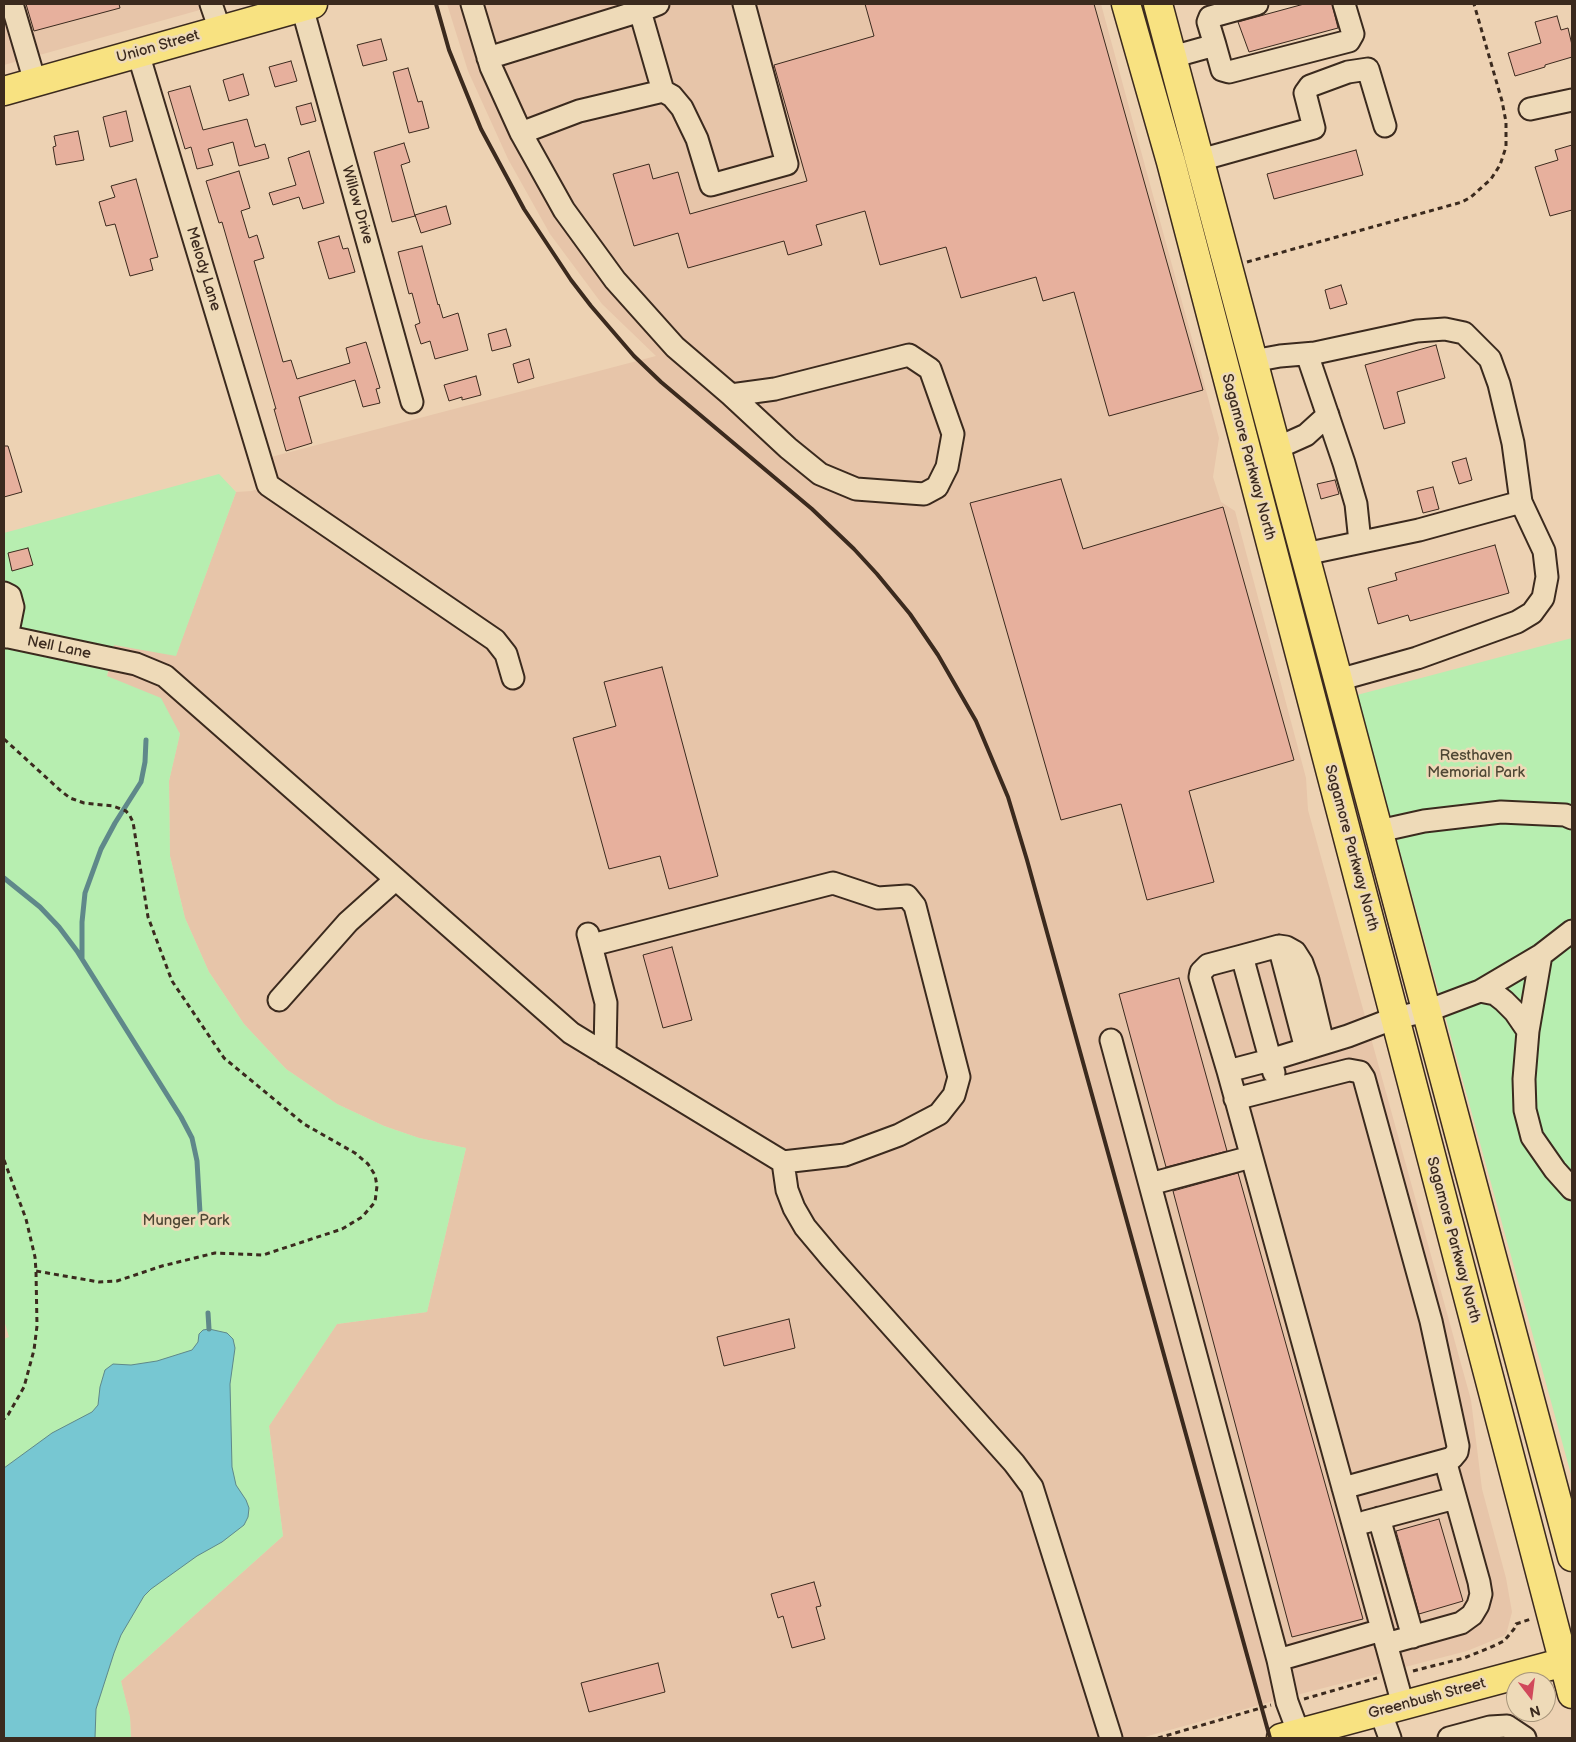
<!DOCTYPE html>
<html>
<head>
<meta charset="utf-8">
<style>
	body { margin:0 }
	#map { position:relative; width:1576px; height:1742px; overflow:hidden; background:#edd2b3; font-family:"Balsamiq Sans",sans-serif }
	canvas { display:block }
	.frame { position:absolute; inset:0; border:5px solid #3b2a1e; pointer-events:none }
	.north { position:absolute; left:1506px; top:1672px; width:50px; height:50px; box-sizing:border-box; background:#eedab8; border:1px solid #a6947a; border-radius:50%; rotate:165deg; font-size:14px; font-weight:700; line-height:20px; text-align:center; color:#3b2a1e }
	.north::after { content:''; display:block; margin:auto; width:18px; height:22px; background:#d1495b; clip-path:polygon(50% 0,100% 100%,50% 72%,0 100%) }
</style>
</head>
<body>
<div id="map">
<canvas width="1576" height="1742"></canvas>
<div class="frame"></div>
<div class="north">N</div>
</div>
<script>
const context = document.querySelector('canvas').getContext('2d');
context.lineJoin = 'round';
function paint(path, color) { context.fillStyle = color; context.fill(path, 'evenodd'); }
const shape = rows => new Path2D(rows.map(r => 'M' + r).join(''));
function stroke(path, color, width, dash) { context.strokeStyle = color; context.lineWidth = width; context.lineCap = dash ? 'butt' : 'round'; context.setLineDash(dash || []); context.stroke(path); }
function drawText(font, color, halo, rows, align = 'center') {
  context.font = font + ' "Balsamiq Sans",sans-serif'; context.lineWidth = 5; context.setLineDash([]); context.textBaseline = 'middle'; context.strokeStyle = halo; context.fillStyle = color; for (const [text, x, y, turn = 0] of rows) {
    context.save(); context.translate(x, y); context.rotate((+turn || 0) * Math.PI / 180); context.textAlign = isNaN(turn) ? turn : align; if (halo) context.strokeText(text, 0, 0); context.fillText(text, 0, 0); context.restore();
  }
}
const built = shape([
	[4,4,221,4,4,65],
	[447,4,1101,4,1219,438,1213,477,1221,502,1235,511,1306,778,1308,810,1471,1400,1482,1489,1506,1578,1512,1612,1506,1635,1467,1651,1281,1699,1141,1738,131,1738,130,1717,121,1681,283,1536,269,1426,337,1324,427,1312,466,1148,419,1138,384,1126,337,1104,286,1069,244,1024,209,972,185,918,170,856,169,781,180,733,107,677,114,645,176,655,236,492,252,491,277,482,272,474,271,457,656,356,602,304,550,234,508,159,468,71]
]);
const green = shape([
	[219,474,236,492,176,656,114,645,107,676,161,698,180,734,169,781,170,856,185,918,209,972,244,1024,286,1069,337,1104,384,1126,419,1138,466,1148,427,1312,337,1324,269,1426,283,1536,121,1681,130,1717,131,1738,4,1738,4,1339,9,1337,4,1320,4,533],
	[1572,638,1572,1478,1357,695]
]);
const water = shape([
	[209,1329,227,1333,233,1339,235,1348,230,1384,232,1467,236,1485,246,1500,249,1508,248,1517,244,1525,222,1542,197,1556,151,1589,144,1596,121,1635,114,1653,96,1709,95,1738,4,1738,4,1468,52,1433,92,1412,98,1405,100,1387,105,1370,113,1364,131,1365,157,1361,192,1350,198,1342,199,1334,203,1330,209,1329]
]);
const stream = shape([
	[4,878,40,907,59,927,77,951,181,1117,192,1138,197,1161,200,1213],
	[82,958,82,922,85,893,101,849,115,823,141,782,145,762,146,740],
	[208,1313,209,1329]
]);
const building = shape([
	[26,4,119,4,120,8,34,31,26,4],
	[865,4,1094,4,1203,390,1109,416,1074,292,1043,301,1036,277,961,298,946,247,880,265,865,211,816,225,822,245,788,255,784,241,688,268,678,233,634,246,613,174,649,164,653,179,678,172,690,214,807,181,774,65,874,36,865,4],
	[1304,4,1332,4,1338,28,1249,52,1238,22,1304,4],
	[1557,16,1561,30,1568,28,1572,45,1572,57,1545,65,1545,67,1515,76,1508,53,1541,43,1535,22,1557,16],
	[381,39,387,60,363,66,357,45,381,39],
	[291,61,297,81,275,87,269,67,291,61],
	[408,68,418,102,422,101,429,128,409,133,393,72,408,68],
	[243,74,249,95,229,101,223,80,243,74],
	[190,86,203,130,247,119,255,147,265,144,269,158,239,166,233,142,208,149,213,165,197,169,191,147,185,149,168,92,190,86],
	[311,103,316,121,301,125,296,107,311,103],
	[126,111,133,141,110,147,103,117,126,111],
	[78,131,84,160,56,165,53,147,56,146,54,136,78,131],
	[404,143,410,162,401,165,415,216,392,222,374,152,404,143],
	[1572,145,1572,210,1550,216,1535,167,1558,160,1555,150,1572,145],
	[1356,150,1363,175,1274,199,1267,174,1356,150],
	[309,151,324,203,303,209,299,197,273,205,269,193,296,185,288,158,309,151],
	[239,171,250,208,241,211,249,238,257,235,264,258,254,261,283,362,291,360,297,379,350,363,346,348,366,342,380,388,376,389,380,403,363,407,355,380,299,397,312,443,286,451,274,409,276,409,222,222,219,223,206,181,239,171],
	[136,179,158,257,150,259,153,270,130,276,115,224,106,226,99,202,115,197,111,186,136,179],
	[446,206,451,224,421,233,415,215,446,206],
	[339,236,343,249,348,248,355,272,329,279,318,242,339,236],
	[422,246,438,305,439,304,443,318,458,313,468,350,435,359,430,341,421,344,415,325,420,323,412,293,409,294,398,252,422,246],
	[1341,285,1347,304,1330,309,1325,290,1341,285],
	[506,329,511,346,492,351,488,334,506,329],
	[1436,345,1445,378,1397,392,1405,423,1384,429,1365,365,1436,345],
	[529,359,534,378,518,383,513,364,529,359],
	[476,376,481,395,462,400,462,397,449,401,444,385,476,376],
	[4,446,8,446,22,492,4,497,4,446],
	[1466,458,1472,480,1459,484,1452,462,1466,458],
	[1061,479,1083,549,1223,507,1294,760,1189,791,1214,882,1147,900,1121,804,1061,820,970,503,1061,479],
	[1335,480,1339,494,1321,499,1317,484,1335,480],
	[1433,487,1439,509,1423,513,1417,491,1433,487],
	[1495,545,1509,593,1410,621,1408,615,1378,624,1368,588,1397,580,1395,573,1495,545],
	[28,548,33,565,12,571,8,553,28,548],
	[662,667,718,876,669,889,660,856,609,869,573,738,616,726,604,682,662,667],
	[672,947,692,1020,663,1028,643,955,672,947],
	[1179,978,1227,1151,1166,1167,1119,994,1179,978],
	[1238,1173,1363,1619,1292,1637,1173,1191,1238,1173],
	[789,1319,795,1348,724,1366,717,1337,789,1319],
	[1439,1519,1463,1601,1419,1614,1396,1531,1439,1519],
	[814,1582,821,1606,816,1607,825,1639,792,1648,783,1616,778,1618,771,1594,814,1582],
	[658,1663,665,1692,589,1712,581,1683,658,1663]
]);
const path = shape([
	[1247,262,1462,202,1471,197,1491,179,1500,165,1506,147,1506,122,1502,101,1474,4],
	[4,739,61,791,70,798,84,803,113,806,126,811,130,816,133,822,148,917,172,981,224,1058,304,1124,355,1153,368,1164,375,1175,377,1186,375,1202,362,1217,342,1229,263,1255,215,1253,162,1266,117,1281,99,1282,36,1271],
	[4,1160,26,1219,35,1257,36,1271,37,1326,34,1350,24,1387,8,1415,4,1419],
	[1413,1671,1464,1658,1489,1648,1504,1641,1514,1629,1516,1624,1531,1619],
	[1304,1699,1377,1678],
	[1158,1738,1271,1705]
]);
const minor = shape([
	[12,4,35,82],
	[211,4,220,30],
	[472,4,491,67,521,133,564,210,615,280,675,347,731,395,788,448,820,474,856,489,924,494,937,487,947,467,953,434,930,369,909,355,775,389,731,395],
	[302,7,412,402],
	[1215,45,1208,22,1210,17,1257,4],
	[138,53,268,485,495,640,506,654,513,678],
	[1172,57,1215,45,1222,70,1229,72,1349,41,1353,34,1344,4],
	[488,58,640,11,658,4],
	[663,91,672,96,682,108,697,139,711,185,787,164,744,4],
	[1530,109,1572,100],
	[521,133,579,111,663,91,640,11],
	[1200,160,1314,128,1305,93,1310,86,1348,72,1368,69,1385,126],
	[1307,354,1344,463,1356,504,1360,542],
	[1253,361,1280,356,1315,353,1417,331,1445,329,1464,333,1490,359,1499,384,1513,443,1521,502,1544,551,1547,577,1543,598,1532,613,1517,622,1417,658,1338,680],
	[1277,448,1306,435,1328,415],
	[1305,554,1419,530,1521,502],
	[4,593,10,596,13,607,7,637],
	[4,636,136,664,165,676,571,1033,783,1162,845,1155,899,1135,939,1114,954,1095,959,1077,915,906,907,896,878,898,833,883,592,945],
	[1379,831,1424,821,1501,812,1565,815,1572,818],
	[588,934,606,1003,605,1054],
	[1279,946,1286,947,1295,952,1302,963,1308,980,1323,1043],
	[1242,956,1279,946,1306,1049],
	[1480,991,1495,994,1504,1001,1515,1012,1528,1031,1524,1079,1525,1110,1532,1137,1555,1170,1572,1189],
	[279,1000,348,922,396,879],
	[1528,1031,1541,955],
	[1111,1040,1278,1660,1287,1702,1299,1734],
	[1228,1071,1200,977,1201,972,1208,965,1242,956,1274,1073],
	[1235,1099,1349,1070,1360,1072,1364,1078,1431,1321,1458,1446,1457,1452,1452,1458,1343,1488],
	[783,1162,787,1190,794,1208,805,1227,831,1258,1014,1463,1032,1487,1111,1738],
	[1150,1184,1251,1157],
	[1379,1518,1413,1637],
	[1365,1522,1455,1498],
	[1386,1644,1461,1623,1472,1615,1478,1605,1481,1594,1479,1582,1445,1460],
	[1278,1660,1382,1630],
	[1403,1705,1228,1071,1270,1060,1348,1036,1395,1018,1427,1011,1480,991,1541,955,1572,931],
	[1380,1711,1390,1738],
	[1449,1738,1490,1727,1507,1726,1525,1738]
]);
const major = shape([
	[1126,4,1171,162,1572,1694],
	[1158,4,1572,1557],
	[4,91,313,4],
	[1281,1738,1572,1660]
]);
const rail = shape([
	[436,4,449,50,481,129,524,209,571,280,591,306,634,356,661,382,812,509,854,549,877,574,910,614,938,655,976,721,1008,797,1027,860,1270,1738]
]);
const streetNames = [
	["Union Street",158,47,-16],
	["Willow Drive",357,205,74],
	["Melody Lane",203,269,73],
	["Sagamore Parkway North",1248,457,75],
	["Nell Lane",59,648,12],
	["Sagamore Parkway North",1351,848,75],
	["Sagamore Parkway North",1453,1240,75],
	["Greenbush Street",1427,1699,-15]
];
const parkNames = [
	["Resthaven",1476,756],
	["Memorial Park",1476,773],
	["Munger Park",186,1221]
];
paint(built, '#e7c5a9');
paint(green, '#b7eeb0');
paint(water, '#77c7d2');
stroke(water, '#5f888a', 1);
stroke(stream, '#5f888a', 5);
paint(building, '#e7b09d');
stroke(building, '#3b2a1e', 1);
stroke(minor, '#3b2a1e', 25);
stroke(major, '#3b2a1e', 31);
stroke(path, '#3b2a1e', 3, [5, 4]);
stroke(minor, '#eedab8', 21);
stroke(major, '#f8e281', 28);
stroke(rail, '#3b2a1e', 4);
drawText('15px', '#3b2a1e', '#eedab8', streetNames);
drawText('15px', '#4e4734', '#eedab8', parkNames);
</script>
</body>
</html>
